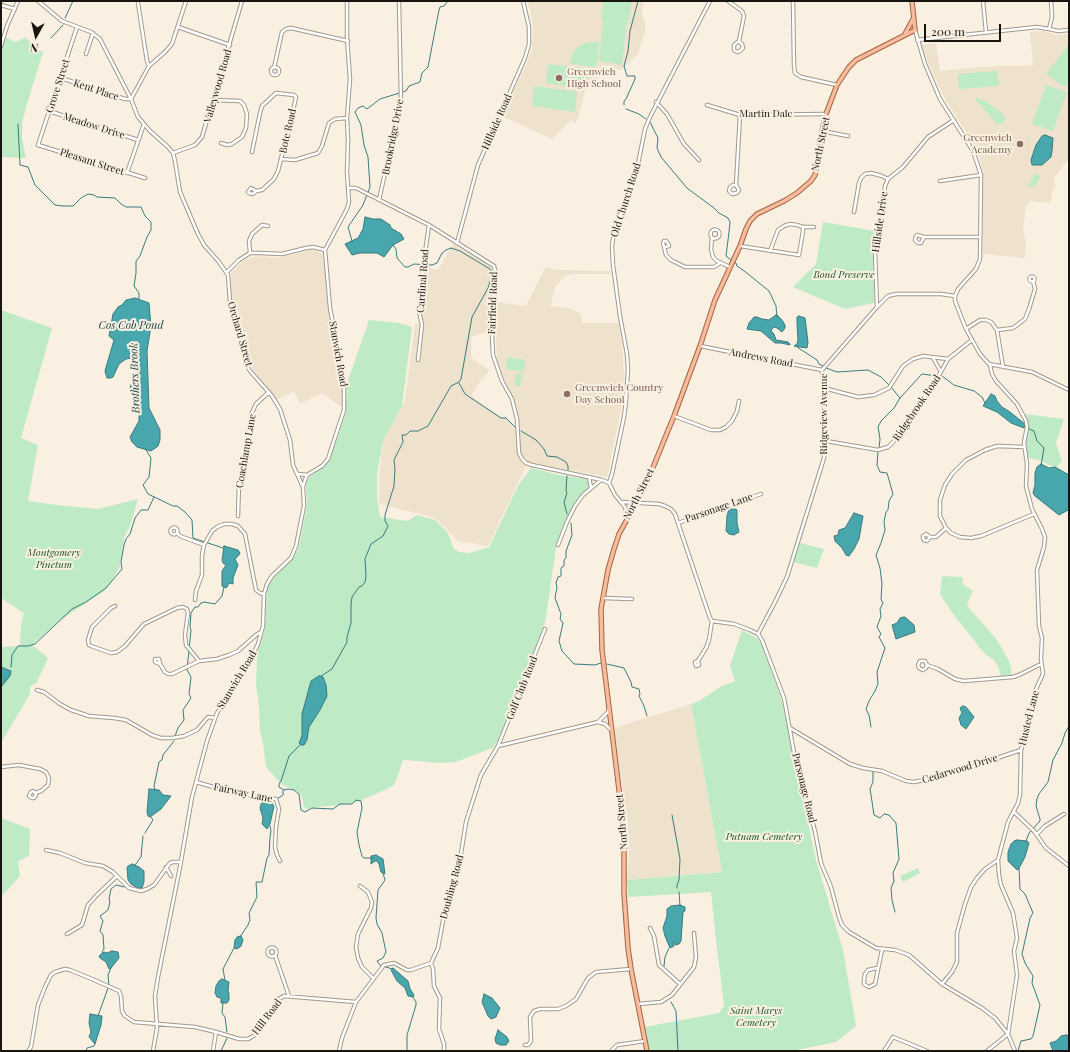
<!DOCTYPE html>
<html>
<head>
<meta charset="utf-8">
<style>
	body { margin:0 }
	#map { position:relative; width:1070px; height:1052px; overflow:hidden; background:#f9f0e1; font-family:"Playfair Display",serif }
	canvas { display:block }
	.frame { position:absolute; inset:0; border:2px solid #181510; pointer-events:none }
	.north { position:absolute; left:16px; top:16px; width:40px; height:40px; -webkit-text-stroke:3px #f9f0e1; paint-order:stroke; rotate:188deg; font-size:11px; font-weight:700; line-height:16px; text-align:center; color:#181510 }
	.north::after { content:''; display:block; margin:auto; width:14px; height:18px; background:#181510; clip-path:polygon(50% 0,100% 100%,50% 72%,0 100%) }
	.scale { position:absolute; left:924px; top:24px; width:77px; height:18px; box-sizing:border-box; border:2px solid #181510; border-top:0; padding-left:5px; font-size:12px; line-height:14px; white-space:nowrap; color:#181510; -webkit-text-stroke:3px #f9f0e1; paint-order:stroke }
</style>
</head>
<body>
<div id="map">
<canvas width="1070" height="1052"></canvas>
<div class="frame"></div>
<div class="north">N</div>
<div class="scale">200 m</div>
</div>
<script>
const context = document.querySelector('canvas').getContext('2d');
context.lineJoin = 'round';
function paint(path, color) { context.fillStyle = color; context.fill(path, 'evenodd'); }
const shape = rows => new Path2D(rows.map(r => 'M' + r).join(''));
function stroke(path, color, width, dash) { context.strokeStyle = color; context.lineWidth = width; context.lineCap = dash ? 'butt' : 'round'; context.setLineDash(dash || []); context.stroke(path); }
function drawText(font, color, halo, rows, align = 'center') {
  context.font = font + ' "Playfair Display",serif'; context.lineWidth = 4; context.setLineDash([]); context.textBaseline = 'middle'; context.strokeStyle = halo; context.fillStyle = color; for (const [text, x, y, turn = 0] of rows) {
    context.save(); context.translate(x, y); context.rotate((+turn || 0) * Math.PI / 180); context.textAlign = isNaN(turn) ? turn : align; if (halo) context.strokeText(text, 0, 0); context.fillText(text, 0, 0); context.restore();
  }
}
const built = shape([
	[527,1,643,1,642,15,645,22,645,31,638,54,621,70,602,64,596,86,585,91,578,118,575,123,571,120,552,139,502,116,526,65,532,49,533,27,530,10],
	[1044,31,1056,35,1069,34,1068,160,1054,178,1055,188,1052,191,1051,203,1031,201,1026,205,1023,230,1026,241,1025,258,983,254,983,173,979,157,970,138,945,99,936,81,921,45,936,43,940,71,979,67,1033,65,1030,32],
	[453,244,489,265,493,270,489,308,489,331,471,337,471,358,489,370,488,373,481,380,471,396,501,417,505,417,514,426,520,429,516,408,514,399,501,375,497,362,495,326,496,302,526,306,545,268,561,270,611,271,611,274,573,274,563,277,555,287,551,306,570,308,577,312,581,314,582,323,619,323,622,342,624,375,622,405,607,477,528,462,488,546,458,541,435,518,379,504,379,476,383,441,405,401,415,324,420,324,425,267,438,270],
	[310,250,316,250,323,254,329,310,343,391,343,408,322,393,300,404,294,391,277,400,249,365,232,300,231,273,244,260,258,256,279,258],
	[691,704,722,872,627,880,629,855,628,822,617,755,614,728]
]);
const green = shape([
	[603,1,632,1,629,21,627,21,622,65,599,61,603,19,601,18],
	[5,37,16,42,26,37,35,49,43,52,26,107,22,123,22,138,26,158,1,157,1,53],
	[591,42,599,42,597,65,593,67,570,64,572,55,575,49,585,43],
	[1069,44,1069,81,1064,87,1046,74],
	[548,64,589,69,586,89,546,83],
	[997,71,999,85,997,86,959,89,958,74],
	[1046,85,1067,92,1053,131,1032,124],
	[534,86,577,92,575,112,532,106],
	[976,97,988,103,1003,114,1005,118,1004,123,997,124,976,100],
	[1034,174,1040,176,1036,185,1029,188,1027,184,1031,183],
	[823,222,875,231,872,241,875,292,874,303,845,309,793,287,816,264],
	[1,310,52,328,21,438,38,445,28,501,57,505,98,509,138,499,130,526,124,537,120,566,110,584,104,591,59,621,32,645,48,658,37,682,30,687,30,694,1,743,1,647,20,646,21,624,24,613,1,598],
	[369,320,399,323,412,327,402,406,383,441,377,473,377,497,380,517,407,521,417,515,435,520,448,533,454,549,459,552,470,553,489,547,518,486,531,468,559,475,587,479,590,482,589,488,574,507,556,548,546,617,541,640,497,742,492,748,456,762,441,763,403,760,397,778,394,785,387,789,357,802,331,806,316,807,307,809,304,807,302,796,297,791,281,784,266,767,263,743,260,730,259,706,256,685,257,654,264,633,267,588,270,581,275,575,295,555,299,546,307,506,306,483,310,477,325,466,334,447,345,416,347,383],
	[507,357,525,360,524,372,506,369],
	[517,373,523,374,520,387,514,385],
	[1025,414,1064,419,1056,443,1062,461,1056,468,1039,460,1028,458,1025,439,1029,428,1029,424],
	[800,543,824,549,817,568,793,562],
	[942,576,963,577,962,584,973,591,967,604,969,608,997,640,1010,663,1012,675,1001,677,998,666,994,660,985,654,953,614,940,594],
	[742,630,758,639,761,643,780,695,789,733,816,860,843,950,856,1026,836,1042,792,1051,649,1051,645,1027,719,1013,724,1005,717,949,711,892,628,897,627,880,722,872,691,704,699,701,722,686,735,681,730,666],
	[1,818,30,829,29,856,18,861,20,876,1,897],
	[918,868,920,873,903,882,900,876]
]);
const water = shape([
	[1045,135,1053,138,1052,151,1051,157,1042,165,1032,165,1031,160,1036,145,1042,136,1045,135],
	[365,217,373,219,381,219,390,225,391,228,401,234,404,239,393,245,384,257,377,253,360,253,352,255,345,244,358,238,363,229,365,217],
	[135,298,149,303,151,326,147,351,149,408,160,430,160,440,158,446,151,451,137,447,132,442,130,437,139,421,139,414,130,388,132,382,138,371,137,363,132,358,126,359,119,364,113,377,111,378,107,378,105,371,114,340,109,336,113,314,118,307,122,305,126,300,135,298],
	[776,315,778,316,782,320,785,325,785,328,782,332,777,328,774,327,771,330,772,332,774,334,776,340,788,342,790,344,790,345,781,343,775,343,761,331,747,329,749,323,754,317,757,317,762,319,769,320,776,315],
	[799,316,805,318,808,342,807,348,794,346,797,344,798,340,797,323,797,317,799,316],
	[991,394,995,396,997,401,1002,407,1010,412,1025,424,1024,428,1011,423,997,412,983,406,991,394],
	[1041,464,1049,468,1055,467,1069,475,1069,511,1068,510,1059,515,1035,496,1033,493,1035,485,1035,473,1037,467,1041,464],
	[729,509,735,509,737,510,737,523,739,532,734,535,729,534,726,531,727,516,729,509],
	[854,513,863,516,859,539,854,549,849,556,846,555,842,548,835,541,834,536,838,535,839,530,845,528,854,513],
	[224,546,238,550,240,553,239,555,235,559,238,565,233,578,233,584,229,583,227,587,226,588,222,586,222,571,226,565,223,563,222,560,224,546],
	[904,617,906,618,914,625,915,632,896,639,892,625,897,623,900,618,904,617],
	[1,667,11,671,10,676,1,687,1,667],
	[319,676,323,677,326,685,327,696,320,710,309,727,307,740,304,745,301,745,299,743,302,736,302,714,311,681,319,676],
	[963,706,966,707,974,717,966,729,961,725,959,718,962,713,960,708,963,706],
	[149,789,159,790,163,795,171,796,161,809,150,817,148,816,147,812,149,789],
	[264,801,270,801,274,806,270,824,267,829,262,824,263,818,260,808,261,804,264,801],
	[1017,840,1027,841,1029,843,1025,857,1018,870,1016,869,1008,861,1008,852,1011,844,1014,841,1017,840],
	[376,855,383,859,385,874,381,872,379,864,377,861,375,861,371,864,371,856,376,855],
	[132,864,139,867,144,871,144,882,142,888,138,888,131,884,128,880,127,868,128,866,132,864],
	[680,905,685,907,685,911,683,912,681,941,679,944,675,945,675,942,673,942,674,946,670,948,665,936,663,928,667,916,667,909,671,906,680,905],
	[241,936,243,940,241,946,237,949,234,948,235,940,237,937,241,936],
	[112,951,118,952,119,958,111,968,109,969,106,962,100,958,99,956,104,952,107,953,112,951],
	[393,968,408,981,410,989,414,995,413,997,408,996,405,988,397,981,391,970,393,968],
	[222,979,229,982,228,990,229,994,229,1000,227,1003,221,1003,221,998,217,997,215,993,216,986,219,981,222,979],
	[484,994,492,998,500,1008,496,1017,491,1019,488,1016,482,1002,484,994],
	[90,1014,102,1016,101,1025,95,1044,89,1037,91,1032,89,1023,90,1014],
	[498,1030,507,1037,509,1041,506,1045,500,1045,496,1043,495,1039,498,1030],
	[1066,1035,1069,1036,1069,1051,1053,1051,1050,1043,1056,1041,1061,1036,1066,1035]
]);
const stream = shape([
	[65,18,73,1],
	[51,38,63,25],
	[624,105,624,101,626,99,635,79,635,76,627,76,624,66,628,51,630,31,638,1],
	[626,109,639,114,646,119],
	[650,122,658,138,657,148,661,157,687,188,714,208,719,213,728,218,730,222,729,232,726,256,731,260],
	[18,124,20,165,28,167,35,185,55,205,63,206,73,206,81,198,88,194,94,195,97,197,115,198,121,204,126,207,141,207,145,216,151,222,151,230,147,237,140,256,136,261,136,273,134,286,139,293,139,299],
	[352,241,348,227,363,205,370,187,368,157,364,145,361,125,355,112,358,108,363,106,367,109,380,99,406,91,409,86,420,82,422,73,428,67,439,10,440,7,444,6,448,1],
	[734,262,736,263,737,266,743,270,769,291,776,306,777,317],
	[797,347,817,360,819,364,823,366],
	[826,368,837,372,868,370,881,377,889,385],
	[942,376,954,385,974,391,982,397,985,403,986,403],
	[459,383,465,394,501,418,506,418,516,428],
	[891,387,900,398],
	[1029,429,1034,431,1037,441,1044,448,1041,466],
	[521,431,536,440,544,449,547,456,557,457,566,462,568,466,568,470],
	[879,448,880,439,878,427,881,421,894,408,900,398,922,374,937,376],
	[146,450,151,458,149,477,143,485,148,494,173,506,177,506,185,512,192,520,193,538,223,548],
	[567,476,566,490,567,493,564,502,567,514],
	[571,523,572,535,566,551,566,558,564,560,564,566,561,568,561,576,558,577,556,583,557,587,555,598,561,614,560,619,563,623,559,641,562,651,574,664,595,665,601,663],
	[607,664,624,668,631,682,632,687,639,689,640,694,639,696,644,706,647,716],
	[11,667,12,655,18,646,28,646,35,644,72,609,86,602,106,588,122,569,121,562,124,545,126,539,130,534,135,518,141,510,148,510,154,497],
	[321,676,332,669,347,642,347,637,351,623,351,604,352,597,359,587,362,586,365,582,366,576,365,559,371,544,383,536,388,526,385,521,385,515,394,486,395,469,394,460,403,442,402,435,406,435,410,431,418,431,428,426,451,386,459,382,461,379,472,317,488,288,491,278,492,274,490,269,460,251,451,248,446,250,442,253,437,263,432,265,414,264,408,267,405,267,397,258,396,249,393,245],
	[871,727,869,715,866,709,869,701,875,691,878,684,877,672,885,648,879,637,881,634,877,627,881,616,880,609,883,603,881,599,882,584,880,568,876,555,881,543,885,530,884,522,886,512,888,510,889,501,893,494,887,473,880,472,877,465,878,452],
	[175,736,178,728,184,720,183,710,191,698,189,694,191,677,187,670,191,630,190,627,191,613,195,607,198,607,201,603,204,602,215,604,222,596,224,587],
	[873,771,873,782,870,789,871,795,874,815,880,818,884,814,889,815,896,823,899,859,893,873,894,881,891,888,892,900,895,912],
	[155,790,154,786,159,762,162,760,163,755,174,741],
	[284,790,279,787,279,784,281,781,289,756,301,744],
	[284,790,288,789,294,790,299,794,301,810,305,812,312,808,333,809,340,804,352,804,356,800,361,801,362,808,357,832,359,845,362,856,364,858,373,858],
	[277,799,283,795,283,791],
	[672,815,680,859,679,880,677,885,677,888],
	[145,833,153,820,151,817],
	[1026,841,1029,833,1040,821,1040,819,1036,806,1037,799,1039,794,1048,782,1053,760,1062,743,1065,733,1069,726],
	[135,865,141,857,143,836],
	[383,873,385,880,378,890,376,918,377,924,382,933,386,952,383,958,377,961,380,965,392,969],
	[679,892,680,906],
	[240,937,248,925,250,920,249,913,257,897,256,882,262,882,267,858,269,855,270,837,271,831,270,826],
	[103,954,102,952,104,949,103,935,100,931,103,921,100,916,108,910,110,902,109,899,111,889,116,885,124,887],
	[664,966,665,957,669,948],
	[225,980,223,969,234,948],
	[109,985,108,975,111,968],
	[671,1002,676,1011,678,1051],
	[223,1003,222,1013,225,1017,227,1032],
	[98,1016,108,988],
	[86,1051,87,1048,94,1046,95,1043],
	[221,1051,227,1038],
	[407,1051,407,1035,416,1005,416,1002,412,996],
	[1018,1051,1021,1041,1031,1039,1033,1036,1040,1005,1032,983,1033,976,1025,963,1022,954,1030,918,1033,913,1025,894,1020,889,1019,868]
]);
const minor = shape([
	[38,1,62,21,91,32,100,39,131,99,138,117,150,131,168,147,173,153,175,161,180,192,198,234,204,245,219,262,228,275,230,302,246,364,250,371,272,396,280,409,290,440,293,465,303,487],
	[728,1,742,11,744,16,739,41,734,45,734,50,737,52,740,51,743,48,742,44,739,41],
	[793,1,794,65,795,73,801,77,837,85],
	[983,1,986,32],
	[138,3,147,61,149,66],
	[1,5,15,9],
	[77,27,38,145,145,178],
	[178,27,230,45],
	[1049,29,1058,31,1069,30],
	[915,30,925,64,940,99,973,151,981,175,980,259,976,269,958,289,955,296,955,301,966,329,980,354,989,364,1032,372,1069,390],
	[917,40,1037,27,1049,29,1052,17,1051,1],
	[1,46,7,26,18,1],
	[86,54,93,33],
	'271 71a4 4 0 1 1 8 0a4 4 0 1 1-8 0Z',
	[274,68,282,32,286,29,291,28,348,41],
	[61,78,125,99,131,99,149,66,165,52,172,44,186,1],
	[213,100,240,101,244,105,247,114,246,128,242,137,232,144,227,145,221,143],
	[656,102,667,114,684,144,699,160],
	[707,105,740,115,826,114],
	[49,111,138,140],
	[822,131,848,136],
	[252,152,260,113,262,106,276,93,294,95,296,97,295,102,278,171,274,179,262,190,256,191,253,194,249,193,248,192,251,188,256,191],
	[173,153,195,145,202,137,242,1],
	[282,159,295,160,318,153,322,146,329,123,335,119,347,118],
	[127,173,144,124],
	[940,181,981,175],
	[736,185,733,185,730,187,729,191,732,194,737,193,739,190,736,185,740,115],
	[348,188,356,188,429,225,494,266,496,275,491,315,493,355,502,381,512,399,517,419,519,453,522,459,526,463,532,465,602,480,609,483,615,495,625,507,628,517],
	[379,200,401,101,399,1],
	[854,212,859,183,861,178,865,174,871,173,882,176,888,179],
	'710.5 234a4.5 4.5 0 1 1 9 0a4.5 4.5 0 1 1-9 0Z',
	[924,237,921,243,918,243,915,240,916,236,917,235,924,237,980,237],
	[712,238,711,249,713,257,717,261,730,267],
	[457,243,478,165,525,58,529,44,529,27,523,1],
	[740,246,799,255,803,231,803,227],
	[665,247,669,246,669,245,666,241,664,241,663,243,666,255,671,260,685,267,714,267,720,263],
	[770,251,778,230,784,226,790,224,797,225,803,227,814,227],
	[250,253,249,241,252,234,262,225,268,226],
	[227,272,239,260,250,253,260,253,282,254,306,248,313,247,325,250],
	'1029.5 279a2.5 2.5 0 1 1 5 0a2.5 2.5 0 1 1-5 0Z',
	[877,307,875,251,882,217,885,186,888,179,903,167,928,137,954,120],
	[966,329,980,320,986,320,991,322,997,330,1003,367],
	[997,330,1013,328,1025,319,1029,309,1035,289,1033,281],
	[700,346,822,370],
	[933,358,941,372],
	[418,360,422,325,419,311,424,260,429,225],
	[824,388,858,397,874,395,889,388,903,366,913,359,923,356,948,359],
	[674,416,711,430,720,430,726,427,732,421,737,411,739,401],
	[826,441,878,450,888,447,895,440,933,386,948,359,972,340],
	[1024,447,997,446,985,450,966,460,952,474,945,485,940,500,940,516,946,528,951,533,960,537,971,538,981,536,1034,514],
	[298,474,307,475],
	[589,477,591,488],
	[609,483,612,474,624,417,626,401,628,369,627,354,620,316,613,265,612,246,614,232,636,174,645,129,650,117,710,1],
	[622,502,659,504,665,506,671,509,675,514,678,523,710,618,712,621,734,624,750,630,758,634,762,640,784,698,797,769,815,831,821,863,831,887,839,917,842,925,849,932,876,948,895,950,909,955,942,984,982,1008,995,1018,1008,1034,1015,1051],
	[238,516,239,483,246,460,251,415,256,404,269,392],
	[678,523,761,494],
	'170.5 531a3.5 3.5 0 1 1 7 0a3.5 3.5 0 1 1-7 0Z',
	[177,533,180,536,204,545],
	[930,537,927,541,924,540,923,538,923,536,926,534,930,537,936,537,946,528],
	[558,545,567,522,575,506,583,495,601,480],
	[603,598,632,599],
	[195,600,196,591,202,575,202,555,204,545,212,531,217,527,224,524,232,524,238,526,245,534,256,590,260,593,264,594],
	[115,606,111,608,92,627,88,640,89,645,91,646,111,653,117,652,125,646,144,624,177,608,183,607,187,609,188,613,185,635,186,645,199,661],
	[758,634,775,602,787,577,824,458,826,441,822,370,877,307,888,296,896,294,941,294,955,296],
	[698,661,699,665,696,666,695,662,698,661,706,648,709,640,712,621],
	[160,664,155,662,155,659,159,659,160,664,165,672,168,674,172,674,199,661,217,659,229,655,238,651,256,635,261,632],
	[927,665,926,668,923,670,919,668,918,665,920,661,925,661,927,665,938,669,955,679,964,681,1013,677,1019,675,1039,665,1042,665],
	[37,690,44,692,60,704,71,710,89,716,114,718,126,720,152,735,161,738,172,738,184,736,197,730,208,717,215,718],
	[598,722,607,713,609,709],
	[790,728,850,764,863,768,882,771,906,781,914,782,943,776,1021,750],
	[498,746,545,629],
	[1,767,19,765,40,769,46,772,49,778,48,785,41,791,35,793,33,791,31,792,29,796,32,798,34,798,36,795,35,793],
	[196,782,234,793,276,799,279,809,276,827,275,847,277,855,280,861],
	[1014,812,1034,831,1046,848,1069,866],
	[1037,834,1045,826,1064,814],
	[46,850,60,853,85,863,103,866,113,872,129,888,141,891,147,889,154,885,170,863,173,862,181,862],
	[166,867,171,876],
	[360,886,368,892,372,902,371,908,358,934,356,947,358,958,362,967,373,978],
	[650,928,654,936,659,965,680,984],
	[67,934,82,925,88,905,97,895,117,876],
	'267.5 952a4.5 4.5 0 1 1 9 0a4.5 4.5 0 1 1-9 0Z',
	[275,955,289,996],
	[431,963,433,969,434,986,440,998,439,1029,444,1044,444,1051],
	[877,968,868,970,865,974,864,980,864,984,867,986,869,987,875,984,882,950],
	[942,984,952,972,957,962,957,933,965,904,971,887,977,878,985,869,998,860],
	[638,1004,661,1002,672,995,694,967,696,957,694,933],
	[525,1045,528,1045,531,1041,530,1017,534,1011,540,1009,558,1009,566,1006,576,999,588,978,596,972,631,969],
	[28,1051,31,1047,38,1005,45,987,51,975,55,972,65,969,70,970,92,979,119,991,121,996,122,1011,125,1016,134,1022,195,1027,216,1032,239,1039,248,1039,255,1035,279,999,284,996,356,1002],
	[153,1051,157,1028,155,996,158,977,180,867,192,797,207,741,217,713,250,661,258,644,263,626,264,594,267,584,272,576,291,558,296,546,304,506,303,487,305,480,307,475,322,466,328,459,344,410,344,382,330,308,325,250,347,209,349,202,347,172,348,141,347,118,350,79,347,38,347,1],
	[213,1051,216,1032],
	[339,1051,342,1038,356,1002,384,965,394,963,407,970,411,970,431,963,438,948,446,904,460,860,466,822,481,775,498,746,598,722,605,724,611,730],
	[611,1051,617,1045,645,1041],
	[884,1051,893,1037,927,1051],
	[987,1051,1008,1034,1017,975,1014,951,1017,938,1013,913,1001,885,999,875,998,860,1008,822,1018,803,1020,795,1021,750,1031,718,1036,689,1043,674,1041,659,1042,638,1039,626,1037,570,1044,547,1045,537,1042,529,1032,509,1026,486,1027,464,1024,443,1027,427,1026,421,1017,404,996,381,992,374,990,365]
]);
const major = shape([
	[905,34,913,19],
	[647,1051,631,969,628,948,624,893,624,831,602,650,601,609,608,570,614,549,619,534,645,487,674,416,700,346,715,300,740,246,746,229,750,221,757,214,784,201,797,193,811,181,815,175,817,167,822,131,826,114,837,85,849,67,856,60,915,30,912,1]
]);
const markers = [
	[559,78,4,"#8d6e63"],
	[1020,144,4,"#8d6e63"],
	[567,394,4,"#8d6e63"]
];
const educationNames = [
	["Greenwich",567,72],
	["High School",567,84],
	["Greenwich",1012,138,"right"],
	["Academy",1012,150,"right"],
	["Greenwich Country",575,388],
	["Day School",575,400]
];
const streetNames = [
	["Grove Street",58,86,-72],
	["Valleywood Road",218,86,-74],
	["Kent Place",96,90,18],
	["Martin Dale",766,114],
	["Hillside Road",497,122,-66],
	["Meadow Drive",94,126,18],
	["Bote Road",288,131,-77],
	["Brookridge Drive",393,137,-79],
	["North Street",821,144,-78],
	["Pleasant Street",92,162,18],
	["Old Church Road",626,200,-72],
	["Hillside Drive",880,222,-82],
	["Cardinal Road",423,281,-86],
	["Fairfield Road",493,303,-88],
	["Orchard Street",240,334,74],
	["Stanwich Road",338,354,80],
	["Andrews Road",761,358,11],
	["Ridgebrook Road",917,408,-56],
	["Ridgeview Avenue",824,414,-90],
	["Coachlamp Lane",246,451,-80],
	["North Street",639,494,-63],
	["Parsonage Lane",719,508,-19],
	["Stanwich Road",237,680,-59],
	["Golf Club Road",522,688,-68],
	["Husted Lane",1029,718,-76],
	["Cedarwood Drive",960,769,-17],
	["Parsonage Road",804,788,76],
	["Fairway Lane",243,793,12],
	["North Street",622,822,-95],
	["Doubling Road",452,887,-75],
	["Hill Road",267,1017,-53]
];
const parkNames = [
	["Bond Preserve",844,275],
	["Montgomery",54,553],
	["Pinetum",54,565],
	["Putnam Cemetery",764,837],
	["Saint Marys",756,1011],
	["Cemetery",756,1023]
];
const waterNames = [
	["Cos Cob Pond",131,326],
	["Brothers Brook",135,378,-92]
];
paint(built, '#efe2cd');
paint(green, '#bfeac6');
paint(water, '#47a7ad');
stroke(water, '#397b7e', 1);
stroke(stream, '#397b7e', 1);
stroke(minor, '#a1998c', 4.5);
stroke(major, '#a56443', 5.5);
stroke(minor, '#fff', 2.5);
stroke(major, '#f7bc9e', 3.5);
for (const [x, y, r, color] of markers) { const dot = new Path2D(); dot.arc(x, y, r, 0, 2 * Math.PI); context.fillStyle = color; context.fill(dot); stroke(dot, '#f9f0e1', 1.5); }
drawText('10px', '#785e54', '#f9f0e1', educationNames, 'left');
drawText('10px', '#181510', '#f9f0e1', streetNames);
drawText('italic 10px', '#165529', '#f9f0e1', parkNames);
drawText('italic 11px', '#123e41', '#f9f0e1', waterNames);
</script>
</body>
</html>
